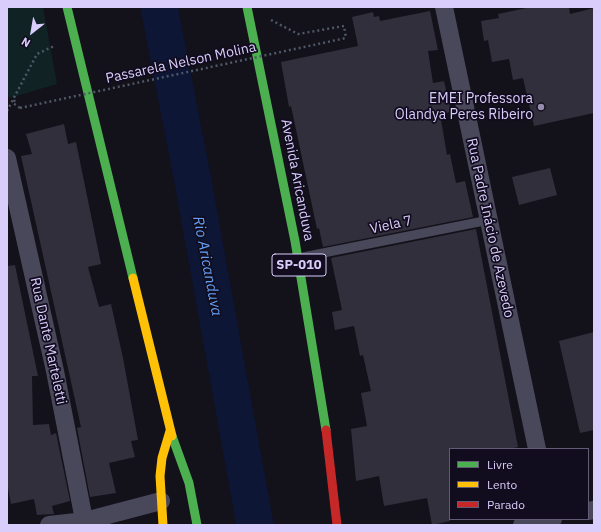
<!DOCTYPE html>
<html>
<head>
<meta charset="utf-8">
<style>
	body { margin:0 }
	#map { position:relative; width:601px; height:532px; overflow:hidden; background:#13111a; font-family:"IBM Plex Sans",sans-serif }
	canvas { display:block }
	.frame { position:absolute; inset:0; border:8px solid #d9cdfc; pointer-events:none }
	.legend { position:absolute; left:449px; top:448px; width:140px; height:72px; box-sizing:border-box; background:#120d1e; border:1px solid #625a77; margin:0; padding:5px 7px; list-style:none; font-size:12px; color:#d9cdfc }
	.legend li { display:flex; align-items:center; gap:8px; height:20px }
	.legend b { width:20px; border:1px solid #625a77 }
	.north { position:absolute; left:12px; top:12px; width:40px; height:40px; -webkit-text-stroke:3px #120d1e; paint-order:stroke; rotate:211deg; font-size:11px; font-weight:700; line-height:16px; text-align:center; color:#d9cdfc }
	.north::after { content:''; display:block; margin:auto; width:14px; height:18px; background:#d9cdfc; clip-path:polygon(50% 0,100% 100%,50% 72%,0 100%) }
</style>
</head>
<body>
<div id="map">
<canvas width="601" height="532"></canvas>
<div class="frame"></div>
<ul class="legend">
<li><b style="height:5px;background:#4caf50"></b>Livre</li>
<li><b style="height:5px;background:#ffc107"></b>Lento</li>
<li><b style="height:5px;background:#c62828"></b>Parado</li>
</ul>
<div class="north">N</div>
</div>
<script>
const context = document.querySelector('canvas').getContext('2d');
context.lineJoin = 'round';
function paint(path, color) { context.fillStyle = color; context.fill(path, 'evenodd'); }
const shape = rows => new Path2D(rows.map(r => 'M' + r).join(''));
function stroke(path, color, width, dash) { context.strokeStyle = color; context.lineWidth = width; context.lineCap = dash ? 'butt' : 'round'; context.setLineDash(dash || []); context.stroke(path); }
function drawText(font, color, halo, rows, align = 'center') {
  context.font = font + ' "IBM Plex Sans",sans-serif'; context.lineWidth = 3.5; context.setLineDash([]); context.textBaseline = 'middle'; context.strokeStyle = halo; context.fillStyle = color; for (const [text, x, y, turn = 0] of rows) {
    context.save(); context.translate(x, y); context.rotate((+turn || 0) * Math.PI / 180); context.textAlign = isNaN(turn) ? turn : align; if (halo) context.strokeText(text, 0, 0); context.fillText(text, 0, 0); context.restore();
  }
}
const green = shape([
	[7,7,43,7,57,84,10,98,7,96]
]);
const river = shape([
	[159,7,192,176,255,525]
]);
const building = shape([
	[531,7,569,7,570,14,594,8,594,113,534,126,523,78,513,80,509,59,492,62,488,40,484,41,481,21,499,18,498,14],
	[430,11,438,50,428,51,433,83,444,81,451,112,440,114,447,155,450,154,456,183,465,181,473,217,323,247,319,228,317,229,291,106,289,107,281,62,358,46,352,17,373,12,374,17,379,16,380,21],
	[64,124,68,144,76,142,101,264,88,267,99,307,111,304,123,358,138,440,131,441,135,457,109,463,116,493,90,497,77,428,81,427,21,156,32,154,26,134],
	[550,168,557,195,519,205,512,177],
	[476,229,518,447,509,449,450,449,450,521,432,525,427,498,384,506,379,476,356,481,351,429,367,426,361,393,371,391,363,355,360,356,354,326,335,330,332,312,342,310,331,258],
	[15,265,38,376,32,376,33,425,49,424,51,435,56,433,70,501,52,506,54,514,37,515,34,499,11,504,7,483,7,266],
	[594,332,594,430,580,433,559,341]
]);
const path = shape([
	[271,20,298,34,344,26,346,38],
	[15,100,13,103,20,108],
	[7,111,37,54,54,46]
]);
const lane = shape([
	[298,258,489,220]
]);
const street = shape([
	[444,7,537,449],
	[7,158,55,371,85,525],
	[588,511,594,510],
	[49,525,85,521,161,501],
	[522,525,553,519]
]);
const fast = shape([
	[67,7,133,278],
	[247,7,295,241,326,430],
	[172,436,189,483,197,525]
]);
const slow = shape([
	[133,278,172,436],
	[163,525,160,476,162,458,170,431]
]);
const jam = shape([
	[326,430,337,525]
]);
const pathBridge = shape([
	[20,108,346,38]
]);
const markers = [
	[541,107,4,"#948bad"]
];
const shields = [
	[299,265,54]
];
const shieldNames = [
	["SP-010",299,265]
];
const streetNames = [
	["Passarela Nelson Molina",181,63,-12],
	["Avenida Aricanduva",297,180,79],
	["Viela 7",391,225,-12],
	["Rua Padre Inácio de Azevedo",490,228,78],
	["Rua Dante Marteletti",48,341,78]
];
const poiNames = [
	["EMEI Professora",533,99],
	["Olandya Peres Ribeiro",533,115]
];
const waterNames = [
	["Rio Aricanduva",207,266,79]
];
paint(green, '#112225');
stroke(river, '#0d1635', 37);
paint(building, '#322f3c');
stroke(path, '#4e5866', 2.5, [2, 3]);
stroke(lane, '#49475a', 9);
stroke(street, '#49475a', 18);
stroke(fast, '#4caf50', 9);
stroke(slow, '#ffc107', 9);
stroke(jam, '#c62828', 9);
stroke(pathBridge, '#4e5866', 2.5, [2, 3]);
for (const [x, y, r, color] of markers) { const dot = new Path2D(); dot.arc(x, y, r, 0, 2 * Math.PI); context.fillStyle = color; context.fill(dot); stroke(dot, '#120d1e', 1.5); }
for (const [x, y, w] of shields) { const box = new Path2D(); box.roundRect(x - w / 2, y - 11, w, 22, 3); context.fillStyle = '#120d1e'; context.fill(box); stroke(box, '#d9cdfc', 1); }
drawText('bold 13px', '#d9cdfc', null, shieldNames);
drawText('14px', '#d9cdfc', '#120d1e', streetNames);
drawText('14px', '#d9cdfc', '#120d1e', poiNames, 'right');
drawText('italic 15px', '#639ef4', '#120d1e', waterNames);
</script>
</body>
</html>
